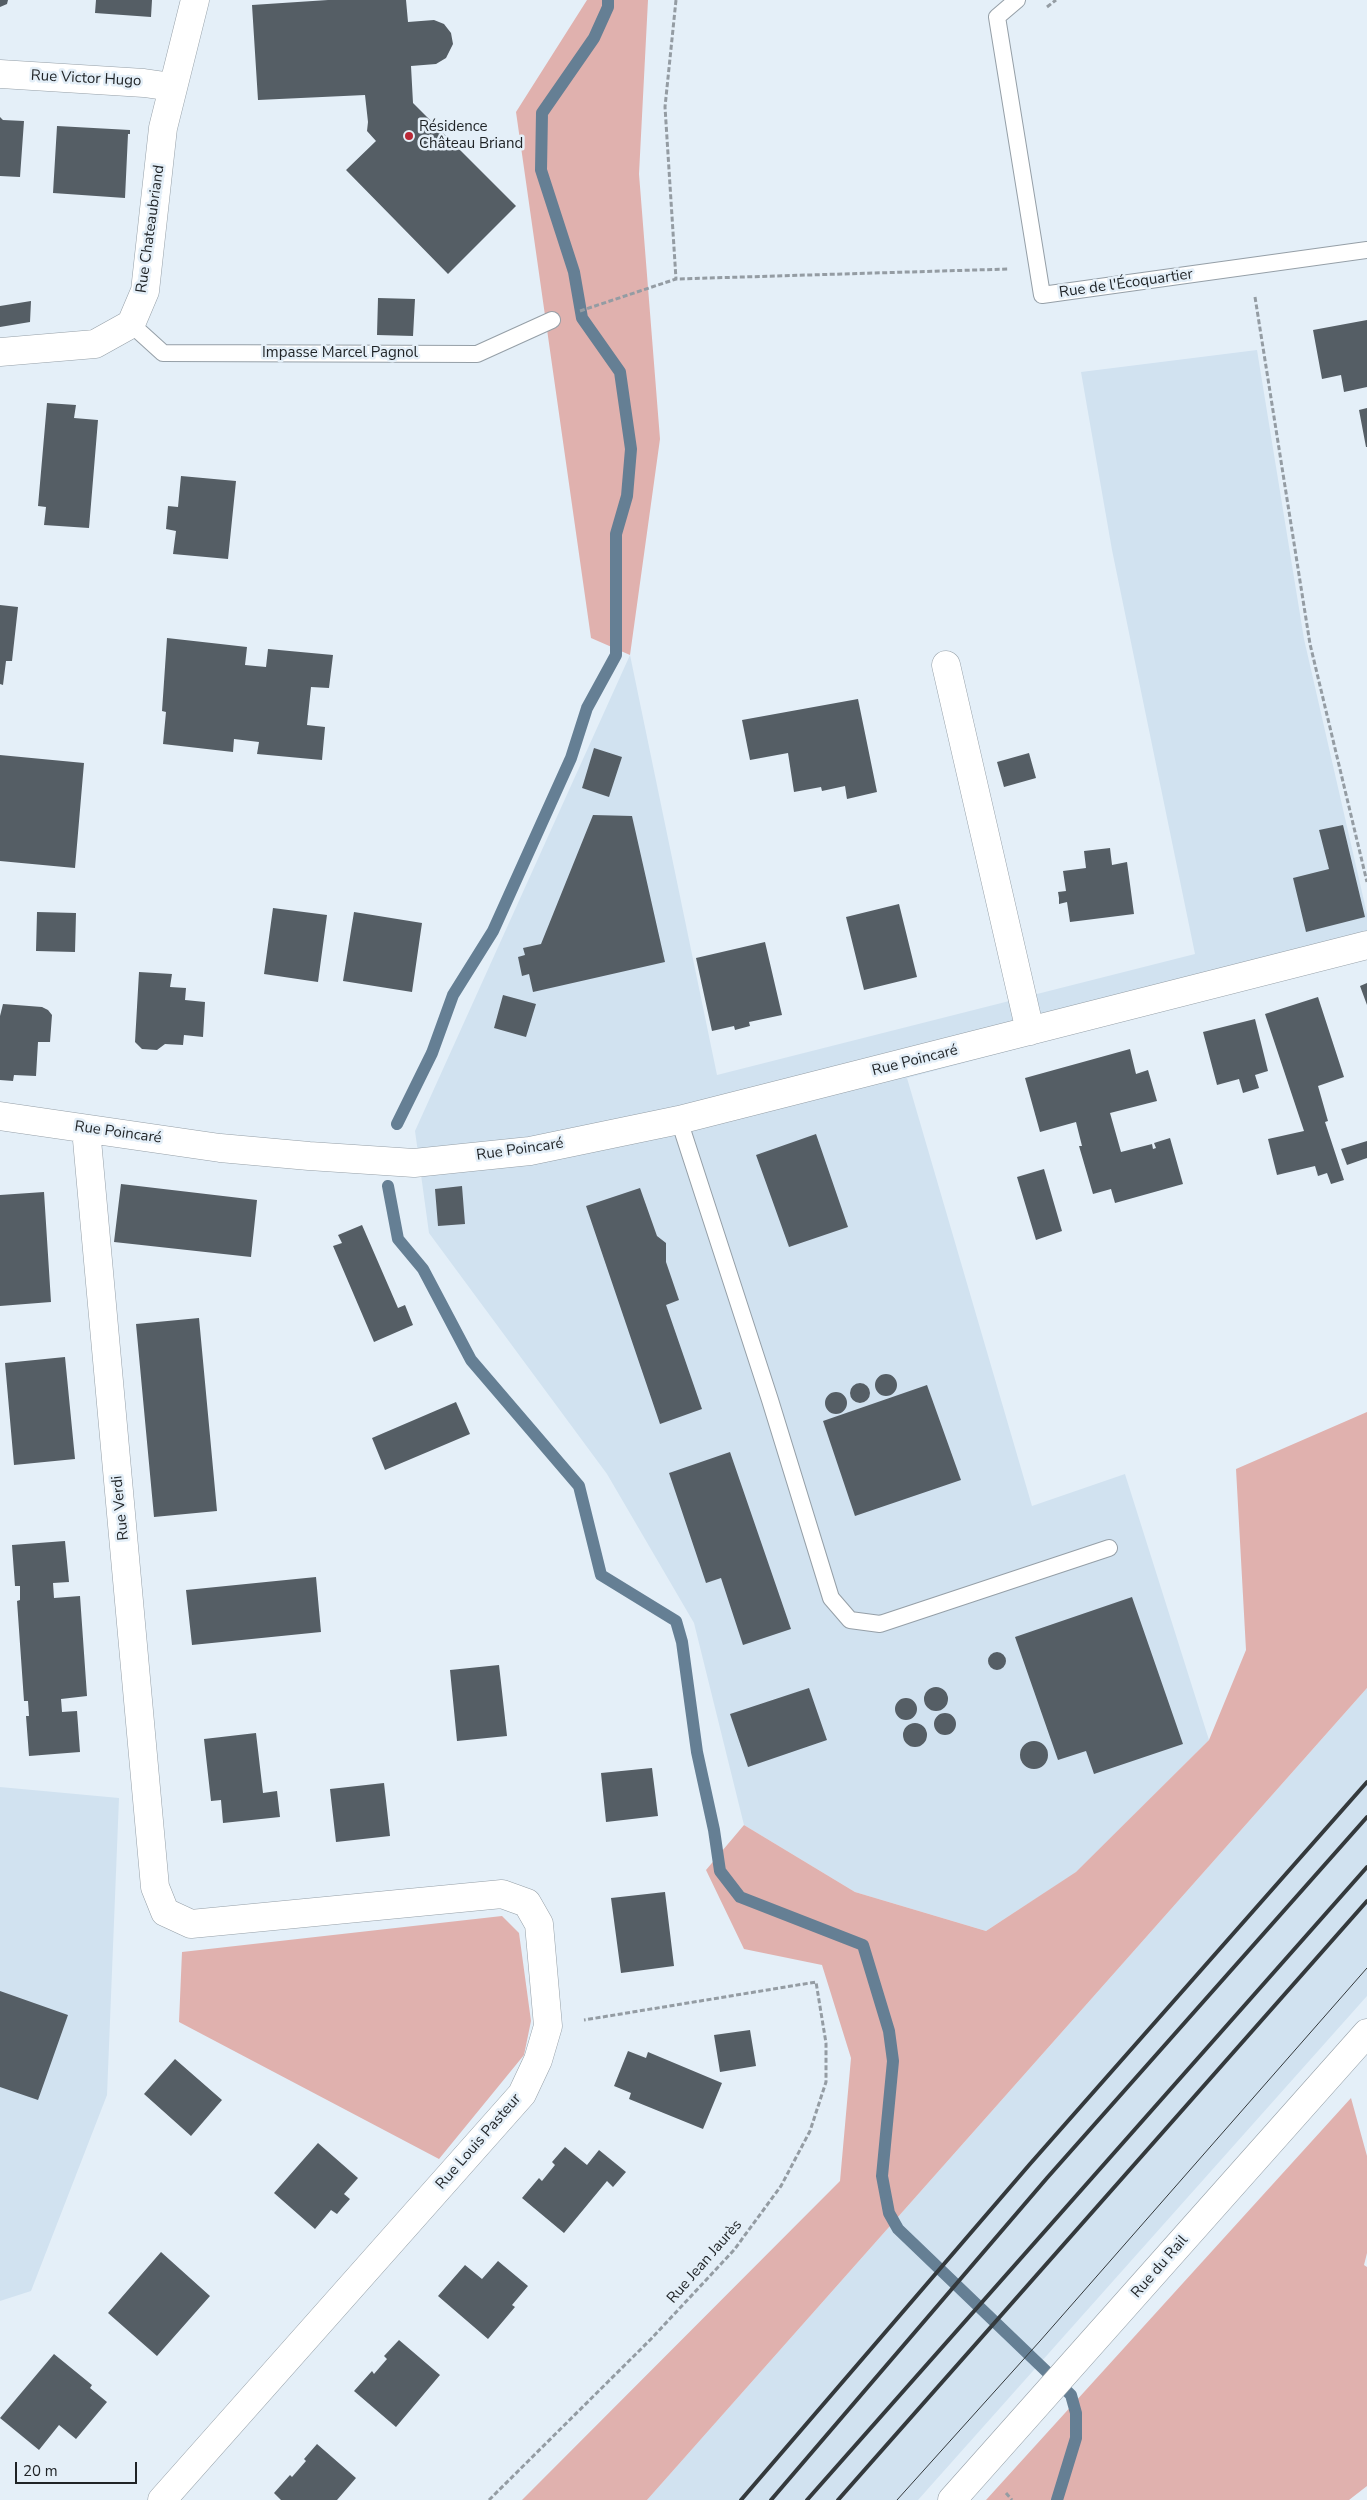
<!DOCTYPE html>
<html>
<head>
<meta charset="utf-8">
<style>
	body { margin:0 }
	#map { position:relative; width:1367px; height:2500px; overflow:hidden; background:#e4eff8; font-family:"Nunito Sans",sans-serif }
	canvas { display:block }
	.scale { position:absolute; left:15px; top:2462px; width:122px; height:22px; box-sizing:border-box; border:2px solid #1f2326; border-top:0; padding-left:6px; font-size:15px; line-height:18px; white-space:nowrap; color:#1f2326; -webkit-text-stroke:4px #e4eff8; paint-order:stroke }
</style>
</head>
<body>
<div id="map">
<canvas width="1367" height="2500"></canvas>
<div class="scale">20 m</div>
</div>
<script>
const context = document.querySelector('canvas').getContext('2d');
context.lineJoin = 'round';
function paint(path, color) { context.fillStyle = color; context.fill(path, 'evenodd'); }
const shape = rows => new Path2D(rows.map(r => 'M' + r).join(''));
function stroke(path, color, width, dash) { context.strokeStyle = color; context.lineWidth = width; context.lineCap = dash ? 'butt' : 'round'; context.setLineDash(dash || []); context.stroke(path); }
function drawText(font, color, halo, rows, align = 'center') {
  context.font = font + ' "Nunito Sans",sans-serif'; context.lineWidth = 5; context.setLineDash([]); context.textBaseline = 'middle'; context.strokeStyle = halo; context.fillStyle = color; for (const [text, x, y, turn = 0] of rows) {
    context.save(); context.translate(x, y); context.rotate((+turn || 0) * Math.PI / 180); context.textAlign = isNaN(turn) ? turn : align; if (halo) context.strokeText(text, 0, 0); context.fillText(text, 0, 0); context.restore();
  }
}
const built = shape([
	[1257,350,1304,639,1367,914,1367,956,907,1078,1032,1506,1125,1474,1209,1740,1077,1872,986,1931,855,1892,744,1825,694,1623,607,1474,429,1233,415,1131,630,655,717,1075,1195,954,1112,550,1081,372],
	[1367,1688,1367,1996,918,2500,647,2500],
	[0,1787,119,1798,107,2095,31,2291,0,2301]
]);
const green = shape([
	[587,0,648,0,639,174,660,439,630,655,591,638,516,112],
	[1367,1412,1367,1688,647,2500,522,2500,840,2181,851,2058,822,1965,744,1949,706,1870,744,1825,855,1892,986,1931,1076,1872,1209,1740,1246,1650,1236,1469],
	[502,1916,519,1933,531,2021,524,2055,439,2159,179,2022,182,1952],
	[1351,2098,1367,2156,1367,2253,1364,2265,1367,2267,1367,2486,1349,2500,986,2500]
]);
const stream = shape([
	[397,1124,432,1053,453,995,493,931,571,758,587,708,616,655,616,534,627,496,631,449,620,372,582,318,574,272,541,170,542,113,594,38,608,7,608,0],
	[388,1186,398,1239,423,1269,471,1360,579,1486,601,1575,676,1621,682,1642,697,1752,714,1830,720,1871,740,1897,863,1945,889,2031,893,2061,882,2176,889,2213,898,2229,1071,2395,1076,2413,1076,2438,1057,2500]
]);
const building = shape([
	[0,0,8,0,7,4,0,7],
	[96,0,152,0,151,17,95,13],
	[328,0,406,0,408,22,434,20,444,24,451,33,453,44,446,58,436,64,411,66,413,103,516,206,448,274,346,170,376,141,367,131,368,122,365,95,258,100,252,5],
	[0,117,3,120,24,121,20,177,0,176],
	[57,126,130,130,130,134,128,134,125,198,53,193],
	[378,298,415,299,413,336,377,335],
	[31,301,30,322,0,327,0,306],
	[1367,320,1367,387,1344,392,1341,375,1322,379,1313,330],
	[47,403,76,405,74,418,98,420,89,528,44,525,46,507,38,506],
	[1367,408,1367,447,1366,447,1359,410],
	[181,476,236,481,228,559,173,554,176,531,166,529,168,506,178,507],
	[0,605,18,607,12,661,6,661,3,685,0,684],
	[167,638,247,647,245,665,266,667,268,649,333,655,329,688,311,687,307,725,325,727,322,760,257,754,259,742,234,739,233,752,163,744,166,712,162,711],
	[858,699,877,792,847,799,845,786,822,791,821,787,794,792,788,753,750,760,742,720],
	[594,748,622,757,609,797,582,788],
	[1029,753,1036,778,1004,787,997,762],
	[0,755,84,763,75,868,0,861],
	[593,815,632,816,665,962,533,992,529,974,522,976,518,957,525,955,523,948,541,944],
	[1343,825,1365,917,1306,932,1293,878,1329,869,1319,830],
	[1110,848,1112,865,1127,862,1134,914,1070,922,1067,902,1059,904,1059,898,1058,892,1066,891,1063,871,1086,868,1084,851],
	[899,904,917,977,864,990,846,917],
	[273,908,327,915,318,982,264,974],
	[37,912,76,913,75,952,36,951],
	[354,912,422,923,412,992,343,981],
	[765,942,782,1015,749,1022,750,1026,735,1030,734,1026,712,1031,696,958],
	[139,972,172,974,170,987,186,988,185,1000,205,1002,203,1037,184,1035,183,1045,165,1044,157,1050,142,1049,135,1042],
	[1367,983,1367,1005,1360,986],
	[503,995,536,1004,526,1037,494,1028],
	[1318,997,1344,1077,1318,1086,1328,1121,1325,1122,1344,1180,1331,1184,1327,1173,1318,1176,1315,1166,1277,1175,1268,1139,1304,1131,1265,1014],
	[3,1004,42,1007,48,1010,52,1015,50,1042,38,1042,36,1076,14,1075,13,1081,0,1080,0,1016],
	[1255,1019,1268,1071,1255,1075,1259,1088,1243,1093,1239,1079,1217,1085,1203,1032],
	[1130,1049,1136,1074,1148,1070,1157,1101,1110,1113,1121,1152,1152,1144,1153,1149,1156,1148,1154,1143,1170,1138,1183,1184,1115,1203,1111,1189,1093,1194,1079,1146,1082,1146,1076,1122,1040,1132,1025,1078],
	[816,1134,848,1227,789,1247,756,1155],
	[1367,1141,1367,1158,1347,1165,1341,1149],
	[1044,1169,1062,1231,1036,1240,1017,1177],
	[121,1184,257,1200,251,1257,114,1242],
	[462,1186,465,1224,438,1226,435,1189],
	[640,1188,657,1236,666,1243,666,1262,679,1300,666,1305,702,1409,660,1424,586,1206],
	[44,1192,51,1302,0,1306,0,1195],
	[362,1225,398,1308,405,1305,413,1325,374,1342,333,1246,342,1243,338,1235],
	[199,1318,217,1511,154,1517,136,1324],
	[65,1357,75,1459,14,1465,5,1363],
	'875 1385a11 11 0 1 1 22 0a11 11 0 1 1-22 0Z',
	'850 1393a10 10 0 1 1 20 0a10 10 0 1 1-20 0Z',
	[927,1385,961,1480,855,1516,823,1421],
	'825 1403a11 11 0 1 1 22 0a11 11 0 1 1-22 0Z',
	[456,1402,470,1434,385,1470,372,1438],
	[730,1452,791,1629,743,1645,721,1578,706,1583,669,1473],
	[65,1541,69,1582,53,1583,54,1598,80,1596,87,1696,61,1699,62,1712,77,1711,80,1752,29,1756,26,1716,29,1716,28,1701,24,1701,17,1601,20,1600,20,1586,15,1586,12,1545],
	[316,1577,321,1632,192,1645,186,1590],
	[1132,1597,1183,1744,1094,1774,1086,1751,1058,1760,1015,1637],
	'988 1661a9 9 0 1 1 18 0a9 9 0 1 1-18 0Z',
	[499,1665,507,1736,457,1741,450,1670],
	'924 1699a12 12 0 1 1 24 0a12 12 0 1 1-24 0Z',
	[809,1688,827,1740,748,1767,730,1714],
	'895 1709a11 11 0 1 1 22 0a11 11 0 1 1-22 0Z',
	'934 1724a11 11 0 1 1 22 0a11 11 0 1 1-22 0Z',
	'903 1735a12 12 0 1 1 24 0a12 12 0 1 1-24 0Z',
	[256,1733,263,1793,277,1791,280,1817,223,1823,221,1800,211,1801,204,1739],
	'1020 1755a14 14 0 1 1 28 0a14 14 0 1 1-28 0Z',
	[652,1768,658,1816,606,1822,601,1773],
	[384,1783,390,1836,336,1842,330,1789],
	[665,1892,674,1966,621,1973,611,1898],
	[0,1991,68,2015,38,2100,0,2087],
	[750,2030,756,2066,720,2072,714,2035],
	[628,2051,646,2058,648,2052,722,2083,703,2129,629,2099,631,2093,614,2086],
	[175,2059,222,2100,191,2136,144,2094],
	[318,2143,358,2178,344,2194,350,2199,342,2208,337,2214,331,2210,315,2229,274,2193],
	[565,2147,587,2165,599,2150,626,2172,613,2187,607,2181,564,2233,522,2198,539,2178,542,2181,555,2165,552,2162],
	[161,2252,210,2296,157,2356,108,2313],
	[498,2261,528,2286,512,2305,515,2307,488,2339,438,2296,465,2265,482,2279],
	[399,2340,440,2375,396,2427,354,2391,372,2371,374,2374,380,2367,387,2359,384,2356],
	[54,2354,92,2385,90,2388,107,2402,76,2439,59,2425,39,2450,0,2418],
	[317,2444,356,2478,337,2500,281,2500,274,2493,290,2475,292,2477,306,2461,304,2459]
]);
const path = shape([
	[676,0,665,107,676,279],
	[1047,7,1056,0],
	[1255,297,1310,644,1367,882],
	[580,311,676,279,1008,269],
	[1006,2493,1012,2500],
	[489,2500,651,2339,734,2250,781,2186,810,2131,826,2082,826,2043,816,1982,584,2020]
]);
const service = shape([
	[1017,0,997,17,1042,295,1367,250],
	[131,324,163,353,477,354,552,320],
	[679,1120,770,1400,831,1598,850,1620,880,1624,1109,1548]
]);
const minor = shape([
	[0,74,144,83,172,87],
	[0,352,95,344,131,324,145,291,163,128,195,0],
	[946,665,1030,1031],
	[0,1116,220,1148,309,1156,414,1163,530,1151,679,1120,1367,945],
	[86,1129,155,1887,165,1912,191,1924,502,1894,527,1903,539,1924,548,2026,538,2060,522,2094,162,2500],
	[952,2500,1367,2033]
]);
const tram = shape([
	[897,2500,1040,2341,1367,1968]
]);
const rail = shape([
	[741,2500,1030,2164,1367,1782],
	[771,2500,1047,2178,1367,1817],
	[807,2500,1367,1867],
	[838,2500,1367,1901]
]);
const markers = [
	[409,136,5,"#b92836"]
];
const streetNames = [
	["Rue Victor Hugo",86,79,3],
	["Rue Chateaubriand",151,229,-82],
	["Rue de l'Écoquartier",1126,284,-8],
	["Impasse Marcel Pagnol",340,353],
	["Rue Poincaré",915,1061,-14],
	["Rue Poincaré",118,1133,8],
	["Rue Poincaré",520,1150,-8],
	["Rue Verdi",121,1508,-96],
	["Rue Louis Pasteur",479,2142,-49],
	["Rue Jean Jaurès",705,2262,-49],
	["Rue du Rail",1160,2267,-49]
];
const poiNames = [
	["Résidence",419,127],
	["Château Briand",419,144]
];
paint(built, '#d1e2f0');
paint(green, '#e0b1ae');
stroke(stream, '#657f94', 12);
paint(building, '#555e65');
stroke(service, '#959fa7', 18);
stroke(minor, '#959fa7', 29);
stroke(path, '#949ca3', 3, [5, 2.5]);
stroke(service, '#fff', 16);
stroke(minor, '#fff', 28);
stroke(tram, '#34393c', 1);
stroke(rail, '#34393c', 4);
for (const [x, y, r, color] of markers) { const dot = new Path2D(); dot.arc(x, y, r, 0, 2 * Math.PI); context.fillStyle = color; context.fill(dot); stroke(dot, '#e4eff8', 2); }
drawText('15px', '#1f2326', '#e4eff8', streetNames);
drawText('15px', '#1f2326', '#e4eff8', poiNames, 'left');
</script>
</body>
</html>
